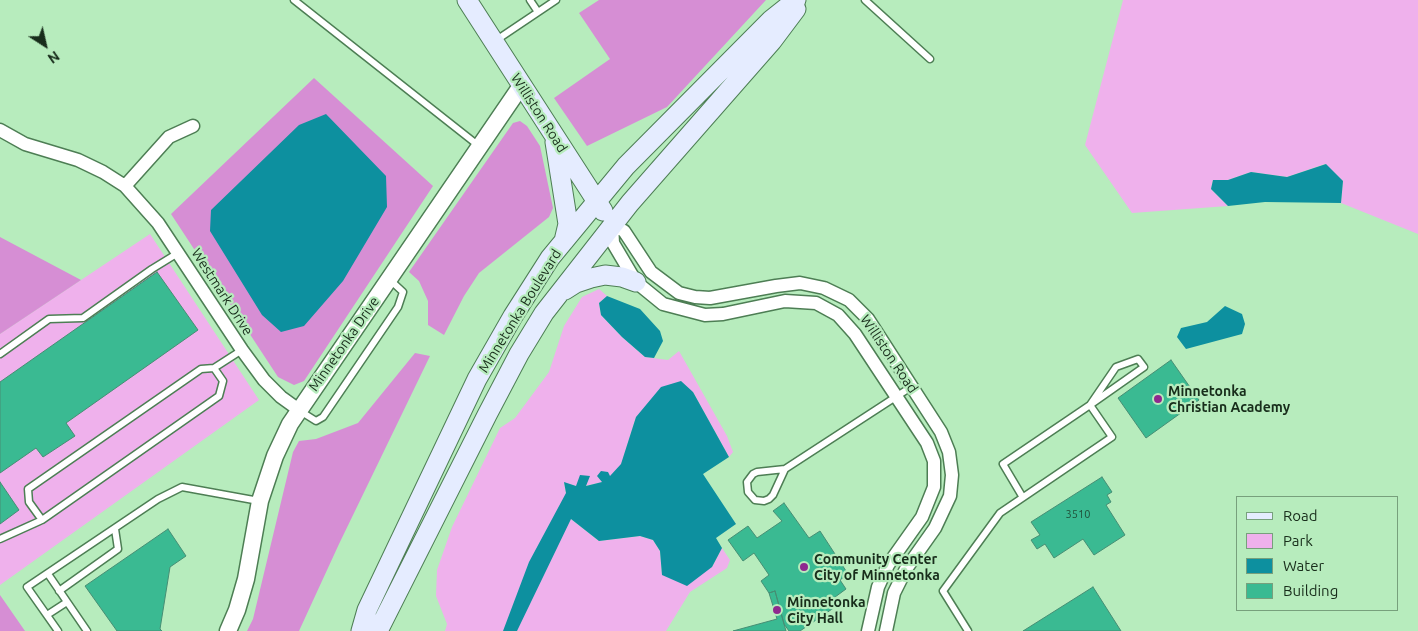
<!DOCTYPE html>
<html>
<head>
<meta charset="utf-8">
<style>
	body { margin:0 }
	#map { position:relative; width:1418px; height:631px; overflow:hidden; background:#b7ecbd; font-family:Ubuntu,sans-serif }
	canvas { display:block }
	.legend { position:absolute; left:1236px; top:496px; width:162px; height:115px; box-sizing:border-box; background:#b7ecbd; border:1px solid #77a07c; margin:0; padding:6px 9px; list-style:none; font-size:15px; color:#182d1b }
	.legend li { display:flex; align-items:center; gap:10px; height:25px }
	.legend b { width:25px; border:1px solid #77a07c }
	.north { position:absolute; left:20px; top:20px; width:50px; height:50px; -webkit-text-stroke:4px #b7ecbd; paint-order:stroke; rotate:145deg; font-size:14px; font-weight:700; line-height:20px; text-align:center; color:#182d1b }
	.north::after { content:''; display:block; margin:auto; width:18px; height:22px; background:#182d1b; clip-path:polygon(50% 0,100% 100%,50% 72%,0 100%) }
</style>
</head>
<body>
<div id="map">
<canvas width="1418" height="631"></canvas>
<ul class="legend">
<li><b style="height:6px;background:#e5ecff"></b>Road</li>
<li><b style="height:14px;background:#efb1ec"></b>Park</li>
<li><b style="height:14px;background:#0d909f"></b>Water</li>
<li><b style="height:14px;background:#3aba92"></b>Building</li>
</ul>
<div class="north">N</div>
</div>
<script>
const context = document.querySelector('canvas').getContext('2d');
context.lineJoin = 'round';
function paint(path, color) { context.fillStyle = color; context.fill(path, 'evenodd'); }
const shape = rows => new Path2D(rows.map(r => 'M' + r).join(''));
function stroke(path, color, width, dash) { context.strokeStyle = color; context.lineWidth = width; context.lineCap = dash ? 'butt' : 'round'; context.setLineDash(dash || []); context.stroke(path); }
function drawText(font, color, halo, rows, align = 'center') {
  context.font = font + ' Ubuntu,sans-serif'; context.lineWidth = 4.5; context.setLineDash([]); context.textBaseline = 'middle'; context.strokeStyle = halo; context.fillStyle = color; for (const [text, x, y, turn = 0] of rows) {
    context.save(); context.translate(x, y); context.rotate((+turn || 0) * Math.PI / 180); context.textAlign = isNaN(turn) ? turn : align; if (halo) context.strokeText(text, 0, 0); context.fillText(text, 0, 0); context.restore();
  }
}
const green = shape([
	[1123,0,1418,0,1418,234,1341,203,1343,181,1325,164,1287,177,1251,172,1228,180,1213,180,1211,189,1228,206,1132,213,1085,145],
	[150,234,259,400,0,585,0,334],
	[599,289,607,296,599,303,601,315,622,337,645,357,668,360,679,351,727,436,733,452,729,457,693,392,636,417,621,465,610,477,603,482,585,486,576,486,564,483,571,519,599,541,640,536,653,540,660,551,662,575,712,567,722,548,730,560,727,568,690,592,666,631,445,631,447,624,436,596,437,570,452,527,500,428,515,418,549,372,564,326,582,297]
]);
const forest = shape([
	[599,0,766,0,667,107,587,146,554,98,610,59,579,13],
	[314,78,433,186,304,381,294,385,278,377,171,214],
	[520,121,527,126,540,146,553,208,549,217,479,273,464,296,444,335,428,325,428,301,419,281,409,272,513,123],
	[0,237,81,280,0,334],
	[415,353,430,356,339,544,299,631,247,631,253,619,293,452,299,441,316,439,358,423],
	[0,595,25,631,0,631]
]);
const water = shape([
	[326,114,386,176,387,207,343,281,304,326,281,332,262,315,210,231,211,210,299,125],
	[1326,164,1343,181,1341,203,1265,202,1228,206,1211,189,1213,180,1228,180,1251,172,1287,177],
	[607,296,640,309,660,331,663,341,654,358,645,357,622,337,601,315,599,303],
	[1225,306,1242,314,1245,324,1242,334,1186,349,1177,337,1181,328,1207,322],
	[681,381,693,392,729,457,703,474,736,524,716,538,722,548,712,567,687,586,662,575,660,551,653,540,640,536,599,541,571,519,517,631,503,631,529,562,566,493,564,482,576,486,580,475,590,476,586,486,602,482,597,476,601,471,608,472,610,476,621,464,636,417,661,387]
]);
const building = shape([
	[157,272,198,330,66,423,75,436,43,457,36,448,0,473,0,382,157,272],
	[1171,360,1199,400,1146,438,1118,398,1171,360],
	[1102,477,1112,492,1107,495,1111,502,1106,505,1125,535,1094,555,1083,539,1054,558,1045,544,1037,549,1031,540,1040,535,1031,522,1102,477],
	[0,482,19,510,0,524,0,482],
	[784,503,809,538,820,531,848,574,840,580,846,589,831,600,835,607,800,631,789,631,784,624,775,591,769,593,761,581,769,575,754,553,743,561,728,540,748,526,757,538,782,521,773,511,784,503],
	[168,529,186,556,170,567,160,629,162,631,117,631,85,586,168,529],
	[1093,587,1121,631,1023,631,1093,587],
	[775,591,786,631,733,631,777,619,769,593,775,591]
]);
const service = shape([
	[294,0,479,146],
	[530,0,538,12],
	[865,0,930,59],
	[495,41,556,0],
	[0,354,49,319,83,318,152,269,178,253],
	[214,368,223,381,219,396,42,520,29,502,28,489,201,369,214,368,242,350],
	[300,411,316,421,323,417,398,307,403,292,389,279],
	[785,469,773,495,769,499,764,501,755,500,748,492,747,482,753,474,757,472,785,469,911,387],
	[1022,496,1003,464,1090,405,1144,367,1138,359,1116,367,1090,405],
	[0,539,42,520],
	[48,574,87,631],
	[59,591,118,549,115,529],
	[47,615,67,602],
	[58,631,27,587,158,499,182,487,259,501],
	[968,631,943,591,1000,513,1112,437,1090,405]
]);
const minor = shape([
	[0,130,25,144,78,160,103,172,125,186,158,223,242,350,264,380,281,397,299,410],
	[125,186,169,137,193,126],
	[612,225,624,231,651,272,679,293,695,297,710,298,776,286,800,283,824,288,849,300,868,319,941,432,949,452,952,475,950,496,935,528,906,569,894,593,886,631],
	[612,225,613,243,636,282,663,304,705,315,723,314,785,301,816,303,838,315,855,334,927,443,934,461,934,487,922,517,888,565,878,587,868,631]
]);
const tertiary = shape([
	[228,631,237,610,246,579,260,501,275,456,290,424,521,86]
]);
const secondary = shape([
	[467,0,603,211],
	[555,142,568,224,564,241],
	[565,290,576,283,591,278,605,275,622,277,636,282],
	[361,631,367,610,477,379,513,316,550,258,626,166,771,20,796,0],
	[378,631,487,415,519,354,544,313,630,203,772,41,796,9]
]);
const markers = [
	[1158,399,5,"#8f298f"],
	[804,567,5,"#8f298f"],
	[777,610,5,"#8f298f"]
];
const numberNames = [
	["3510",1078,514]
];
const streetNames = [
	["Williston Road",539,113,57],
	["Westmark Drive",222,292,57],
	["Minnetonka Boulevard",520,311,-58],
	["Minnetonka Drive",344,344,-55],
	["Williston Road",889,354,56]
];
const poiNames = [
	["Minnetonka",1168,391],
	["Christian Academy",1168,407],
	["Community Center",814,559],
	["City of Minnetonka",814,575],
	["Minnetonka",787,602],
	["City Hall",787,618]
];
paint(green, '#efb1ec');
paint(forest, '#d68ed4');
paint(water, '#0d909f');
paint(building, '#3aba92');
stroke(building, '#468e74', 1);
stroke(service, '#4d7e54', 9);
stroke(minor, '#4d7e54', 15);
stroke(tertiary, '#4d7e54', 19);
stroke(secondary, '#4d7e54', 21);
stroke(service, '#fff', 6);
stroke(minor, '#fff', 12);
stroke(tertiary, '#fff', 16);
stroke(secondary, '#e5ecff', 19);
for (const [x, y, r, color] of markers) { const dot = new Path2D(); dot.arc(x, y, r, 0, 2 * Math.PI); context.fillStyle = color; context.fill(dot); stroke(dot, '#b7ecbd', 2); }
drawText('11px', '#205039', null, numberNames);
drawText('14px', '#182d1b', '#b7ecbd', streetNames);
drawText('bold 14px', '#182d1b', '#b7ecbd', poiNames, 'left');
</script>
</body>
</html>
